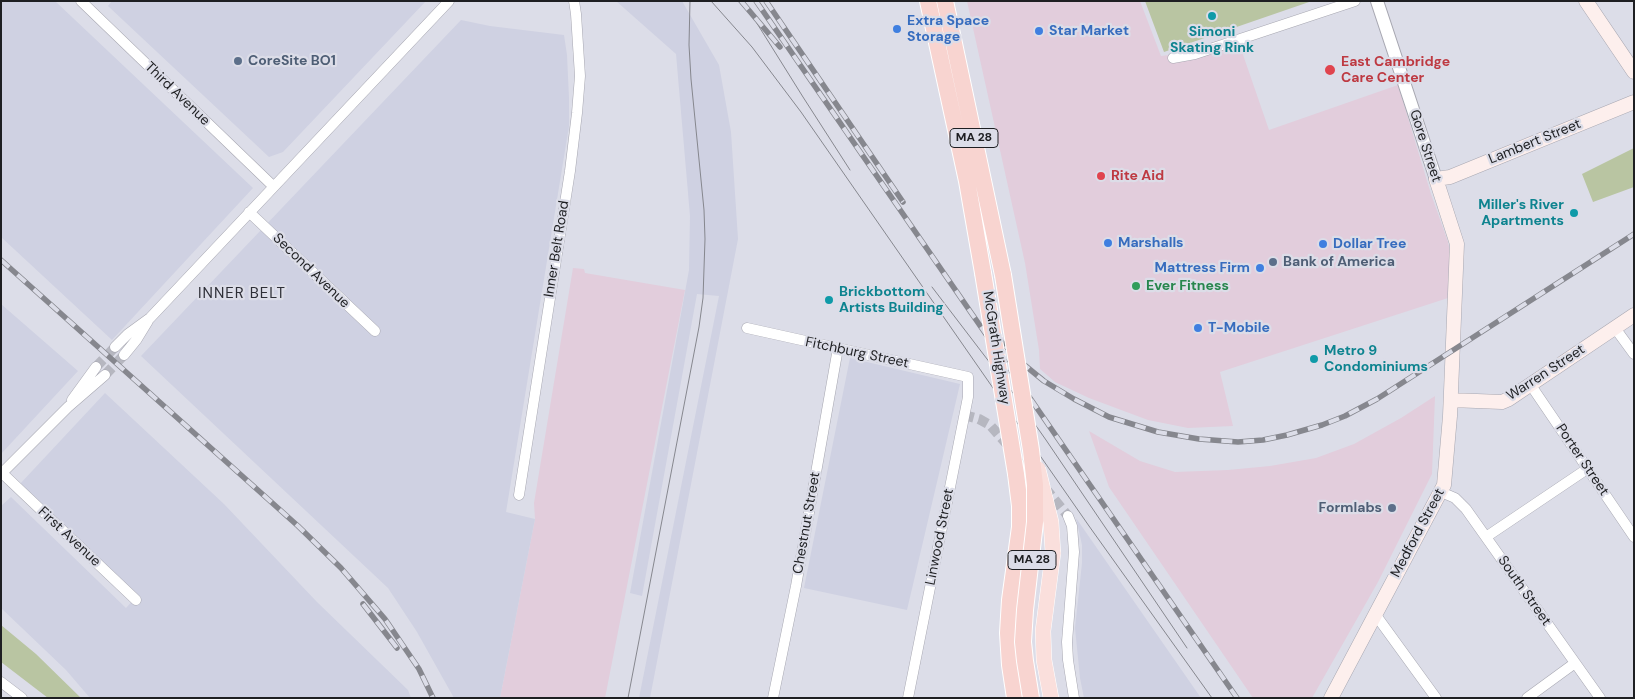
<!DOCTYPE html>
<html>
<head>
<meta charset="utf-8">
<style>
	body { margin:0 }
	#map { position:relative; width:1635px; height:699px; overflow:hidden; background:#dcdde8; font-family:"DM Sans",sans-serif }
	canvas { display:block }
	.frame { position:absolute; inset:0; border:2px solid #1e1f22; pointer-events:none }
</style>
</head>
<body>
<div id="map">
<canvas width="1635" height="699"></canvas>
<div class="frame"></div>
</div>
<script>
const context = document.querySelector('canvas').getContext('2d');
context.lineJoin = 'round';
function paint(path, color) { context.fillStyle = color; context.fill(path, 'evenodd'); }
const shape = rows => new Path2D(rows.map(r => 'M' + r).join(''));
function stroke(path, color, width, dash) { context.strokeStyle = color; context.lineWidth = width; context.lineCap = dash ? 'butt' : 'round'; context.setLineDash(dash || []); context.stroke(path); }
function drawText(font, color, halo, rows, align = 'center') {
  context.font = font + ' "DM Sans",sans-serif'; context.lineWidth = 4.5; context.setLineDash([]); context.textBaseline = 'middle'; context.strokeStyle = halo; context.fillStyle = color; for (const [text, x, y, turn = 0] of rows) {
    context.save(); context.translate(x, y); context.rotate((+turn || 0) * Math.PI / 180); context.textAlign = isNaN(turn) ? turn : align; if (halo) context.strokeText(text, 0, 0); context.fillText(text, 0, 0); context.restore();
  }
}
const commercial = shape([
	[967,1,1140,1,1161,56,1240,46,1269,130,1398,85,1431,194,1448,242,1450,252,1448,298,1220,372,1233,426,1188,428,1148,420,1089,398,1055,382,1040,369,1039,350,1025,263],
	[573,268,584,269,585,273,685,290,605,698,500,698,535,519,534,503],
	[1435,396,1432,474,1378,582,1312,698,1253,698,1109,487,1089,431,1140,461,1175,472,1228,470,1270,466,1316,458,1354,444,1401,418]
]);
const built = shape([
	[1,1,55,1,253,188,112,340,1,237],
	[112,1,426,1,283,152,269,157,108,6],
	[616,1,682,1,719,65,731,132,738,239,650,698,639,698,719,296,697,294,642,596,630,593,689,270,690,216,676,54],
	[461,20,490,26,564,35,567,55,569,98,569,126,506,512,535,519,500,698,454,698,417,632,388,588,141,356],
	[1,304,78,371,1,454],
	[850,358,960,384,907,610,804,588],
	[105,393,224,504,317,602,408,690,411,698,90,698,66,670,1,608,1,506,11,497,126,608,137,596,19,485],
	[1076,518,1201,698,1084,698,1080,678,1075,628,1082,563,1082,545]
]);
const green = shape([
	[1145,1,1312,1,1164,52],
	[1634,148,1634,187,1593,202,1582,174],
	[1,625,36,654,81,698,48,698,1,662]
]);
const minorTunnel = shape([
	[96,367,115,347],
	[105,375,124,355],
	[964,415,979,419,990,425,1032,473],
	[1045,488,1068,516]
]);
const minor = shape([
	[81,1,273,186],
	[1173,58,1195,54,1355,1],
	[249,212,375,331],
	[747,328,968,377,968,397,908,698],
	[1615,328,1634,354],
	[115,347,128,334,150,318,449,1],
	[124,355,137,339,148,321],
	[1530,384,1634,537],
	[72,400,96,367],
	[2,473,136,600],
	[1,474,68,407,105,375],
	[1441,492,1455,498,1466,509,1600,698],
	[519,495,570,171,577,113,580,76,576,14,574,1],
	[1068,516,1072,526,1074,552,1067,642,1068,660,1074,698],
	[1486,537,1587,469],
	[1375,614,1436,698],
	[1,682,22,698],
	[773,698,796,586,838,348],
	[1527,698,1575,663]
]);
const tertiary = shape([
	[1377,1,1436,179]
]);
const secondary = shape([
	[1586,1,1634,72],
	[1451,400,1502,402,1509,399,1634,315],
	[1331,698,1444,485,1450,416,1457,244,1436,179,1450,177,1634,102]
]);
const primary = shape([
	[1051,698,1044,660,1043,631,1053,553]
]);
const trunk = shape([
	[928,1,967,181,983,273],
	[945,1,1003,275],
	[1015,698,1010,665,1008,633,1010,600,1020,527,1020,506,1016,474]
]);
const tram = shape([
	[711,1,752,47,801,112,1089,526,1212,698],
	[743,1,803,97,850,170],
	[932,287,1013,393,1046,440,1187,648],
	[628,698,699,327,703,298,705,239,704,210,691,79,689,45,690,1]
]);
const rail = shape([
	[741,1,780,47],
	[756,1,1237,698],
	[766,1,903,202],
	[1,260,298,526,341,568,385,619,419,669,433,698],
	[990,330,1022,363,1044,381,1074,399,1109,417,1158,432,1199,439,1238,442,1263,440,1287,435,1322,425,1345,416,1377,399,1634,234],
	[363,604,397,648]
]);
const primaryBridge = shape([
	[1038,469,1051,522,1053,553]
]);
const trunkBridge = shape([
	[983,273,1016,474],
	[1003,275,1031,450,1035,485,1035,522,1025,610,1023,642,1025,661,1031,698]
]);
const markers = [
	[1212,16,5,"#0f9aa8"],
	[897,29,5,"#3f7fe0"],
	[1039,31,5,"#3f7fe0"],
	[238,61,5,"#5c6f8a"],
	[1330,70,6,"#e0444e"],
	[1101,176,5,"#e0444e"],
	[1574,213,5,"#0f9aa8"],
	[1108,243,5,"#3f7fe0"],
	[1323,244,5,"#3f7fe0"],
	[1273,262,5,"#5c6f8a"],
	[1260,268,5,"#3f7fe0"],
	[1136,286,5,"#2e9e5b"],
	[829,300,5,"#0f9aa8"],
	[1198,328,5,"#3f7fe0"],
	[1314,359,5,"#0f9aa8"],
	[1392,508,5,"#5c6f8a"]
];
const shields = [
	[974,138,48],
	[1032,560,48]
];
const shieldNames = [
	["MA 28",974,138],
	["MA 28",1032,560]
];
const shopNames = [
	["Extra Space",907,21],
	["Storage",907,37],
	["Star Market",1049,31],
	["Marshalls",1118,243],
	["Dollar Tree",1333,244],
	["Mattress Firm",1250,268,"right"],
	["T-Mobile",1208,328]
];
const cultureNames = [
	["Simoni",1212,32,"center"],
	["Skating Rink",1212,48,"center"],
	["Miller's River",1564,205,"right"],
	["Apartments",1564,221,"right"],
	["Brickbottom",839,292],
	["Artists Building",839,308],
	["Metro 9",1324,351],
	["Condominiums",1324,367]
];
const serviceNames = [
	["CoreSite BO1",248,61],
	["Bank of America",1283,262],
	["Formlabs",1382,508,"right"]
];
const healthNames = [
	["East Cambridge",1341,62],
	["Care Center",1341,78],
	["Rite Aid",1111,176]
];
const streetNames = [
	["Third Avenue",177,94,44],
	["Lambert Street",1535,142,-22],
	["Gore Street",1425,146,72],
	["Inner Belt Road",557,249,-81],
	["Second Avenue",311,271,44],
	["McGrath Highway",996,348,81],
	["Fitchburg Street",857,353,12],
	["Warren Street",1546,373,-33],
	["Porter Street",1582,460,56],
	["Chestnut Street",807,523,-80],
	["Medford Street",1418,533,-62],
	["First Avenue",69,537,43],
	["Linwood Street",940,537,-79],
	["South Street",1524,591,55]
];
const leisureNames = [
	["Ever Fitness",1146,286]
];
const neighbourhoodNames = [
	["INNER BELT",242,294]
];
paint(commercial, '#e2cddc');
paint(built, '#cfd1e2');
paint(green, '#b9c5a2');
stroke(minorTunnel, '#b6b7c0', 10, [10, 5]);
stroke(minor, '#a7a7b1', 11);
stroke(tertiary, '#a7a7b1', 14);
stroke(secondary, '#a7a7b1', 15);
stroke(primary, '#fff', 16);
stroke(trunk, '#fff', 18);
stroke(minor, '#fff', 10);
stroke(tertiary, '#fff', 12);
stroke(secondary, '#fdefed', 14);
stroke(primary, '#fadfdc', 15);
stroke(trunk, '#f8d4d0', 16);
stroke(tram, '#86878e', 1);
stroke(rail, '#86878e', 5.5);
stroke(rail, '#dcdde8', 4, [11]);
stroke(primaryBridge, '#fff', 16, []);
stroke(trunkBridge, '#fff', 18, []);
stroke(primaryBridge, '#fadfdc', 15);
stroke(trunkBridge, '#f8d4d0', 16);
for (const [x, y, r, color] of markers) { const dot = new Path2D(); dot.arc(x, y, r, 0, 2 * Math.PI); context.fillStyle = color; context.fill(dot); stroke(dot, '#dcdde8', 2); }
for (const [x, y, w] of shields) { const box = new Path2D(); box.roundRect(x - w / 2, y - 9.5, w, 19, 4); context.fillStyle = '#dcdde8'; context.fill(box); stroke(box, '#1e1f22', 1); }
drawText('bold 12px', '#1e1f22', null, shieldNames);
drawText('bold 14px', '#366cbe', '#dcdde8', shopNames, 'left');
drawText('bold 14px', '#0d838f', '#dcdde8', cultureNames, 'left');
drawText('bold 14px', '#4e5e75', '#dcdde8', serviceNames, 'left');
drawText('bold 14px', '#be3a42', '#dcdde8', healthNames, 'left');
drawText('14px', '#1e1f22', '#dcdde8', streetNames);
drawText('bold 14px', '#27864d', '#dcdde8', leisureNames, 'left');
context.letterSpacing = '1px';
drawText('15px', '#2e2f37', '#dcdde8', neighbourhoodNames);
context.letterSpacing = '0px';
</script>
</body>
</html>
